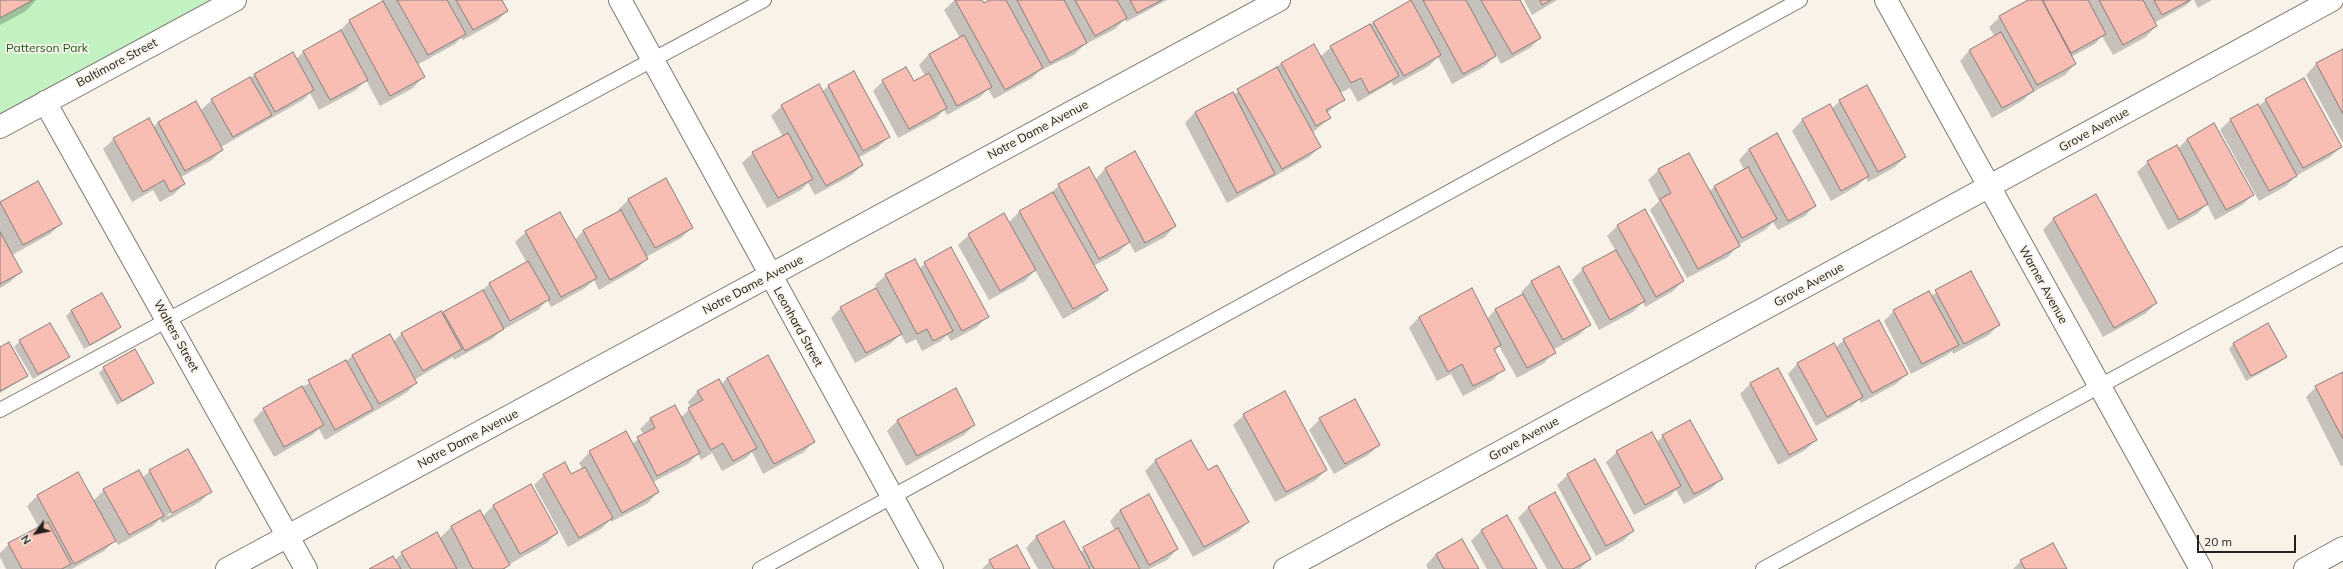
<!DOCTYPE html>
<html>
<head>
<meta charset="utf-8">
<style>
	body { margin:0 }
	#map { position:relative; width:2343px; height:569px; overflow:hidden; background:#f8f2e9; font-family:Mulish,sans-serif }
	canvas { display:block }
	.north { position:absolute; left:16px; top:513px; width:40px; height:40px; -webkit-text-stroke:3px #f8f2e9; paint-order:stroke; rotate:237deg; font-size:11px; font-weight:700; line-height:16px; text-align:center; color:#23211d }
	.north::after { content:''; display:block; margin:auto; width:14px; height:18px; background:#23211d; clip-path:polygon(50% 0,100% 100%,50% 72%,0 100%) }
	.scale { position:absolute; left:2197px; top:535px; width:99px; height:18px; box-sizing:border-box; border:2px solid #23211d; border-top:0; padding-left:5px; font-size:12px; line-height:14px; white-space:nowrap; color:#23211d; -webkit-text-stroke:3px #f8f2e9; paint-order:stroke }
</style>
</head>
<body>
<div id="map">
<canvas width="2343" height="569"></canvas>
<div class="north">N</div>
<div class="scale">20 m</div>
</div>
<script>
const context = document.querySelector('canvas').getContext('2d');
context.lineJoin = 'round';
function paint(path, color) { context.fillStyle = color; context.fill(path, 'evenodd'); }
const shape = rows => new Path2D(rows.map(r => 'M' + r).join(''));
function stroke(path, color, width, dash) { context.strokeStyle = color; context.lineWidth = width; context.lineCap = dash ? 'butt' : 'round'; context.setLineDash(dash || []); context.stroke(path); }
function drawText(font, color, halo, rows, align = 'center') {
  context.font = font + ' Mulish,sans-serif'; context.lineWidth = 3.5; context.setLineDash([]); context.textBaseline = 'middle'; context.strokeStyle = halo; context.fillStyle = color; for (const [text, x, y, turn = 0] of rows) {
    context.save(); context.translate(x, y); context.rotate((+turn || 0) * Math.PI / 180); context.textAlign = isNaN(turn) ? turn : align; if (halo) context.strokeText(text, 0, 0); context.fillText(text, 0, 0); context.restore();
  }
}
const green = shape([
	[0,0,235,0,0,127]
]);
const shadow = shape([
	[0,0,36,0,26,11,0,25],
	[382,0,501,0,507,11,497,21,463,40,461,38,455,44,417,65,423,77,413,88,380,106,366,80,356,90,319,110,310,93,303,100,221,147,222,150,212,160,181,177,184,184,174,194,160,202,153,190,132,202,103,149,114,139,153,128,158,122,200,111,212,100,292,53,296,59,303,52,339,32,349,21,382,3],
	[955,0,981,0,984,4,991,0,1167,0,1126,22,1125,19,1115,29,1084,45,1075,54,1039,71,1032,78,994,99,988,89,980,97,947,115,944,110,936,118,898,138,873,91,883,81,913,82,925,76,919,65,929,54,960,38,944,10],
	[1413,0,1519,0,1540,38,1530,48,1501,64,1496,55,1485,66,1452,84,1438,57,1429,66,1393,86,1392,82,1358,102,1350,88,1340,93,1344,99,1327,113,1330,118,1312,133,1320,147,1309,157,1227,203,1185,123,1195,112,1233,95,1282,63,1320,57,1331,47],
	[1524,0,1557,0,1532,15],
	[2031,0,2041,0,2042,3,2047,0,2086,0,2087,2,2089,0,2192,0,2185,6,2154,23,2156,26,2146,37,2113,55,2102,36,2095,44,2071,57,2075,64,2065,75,2031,93,2022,101,1992,118,1960,61,1970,50,1995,37,1989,27,2000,17],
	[2194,0,2212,0,2198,8],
	[2343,50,2343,143,2306,75,2316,64],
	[854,72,889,137,878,147,858,158,862,165,852,175,815,195,808,183,801,190,767,208,742,163,753,153,783,137,771,116,782,106,822,92,828,86],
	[2266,100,2341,147,2330,157,2296,176,2286,186,2259,201,2220,130,2230,120,2257,105,2258,107],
	[1840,101,1905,157,1895,167,1868,182,1866,178,1857,186,1831,201,1792,131,1802,120,1829,105,1831,109],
	[2214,124,2253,195,2242,205,2215,220,2207,204,2197,214,2168,230,2137,172,2148,162,2178,149,2187,139],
	[1749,149,1815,205,1805,216,1778,230,1773,222,1765,230,1738,245,1728,257,1687,278,1650,210,1659,201,1648,180,1659,170,1709,192,1714,187,1745,171,1739,160],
	[1135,153,1175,226,1165,237,1135,253,1129,242,1118,253,1093,266,1107,290,1096,300,1063,319,1035,270,1025,281,989,300,958,245,969,235,1008,223,1019,212,1049,196,1059,185,1095,180,1105,169],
	[665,179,692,227,681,238,646,257,647,259,636,269,599,290,594,280,585,288,551,307,547,300,538,310,501,331,492,339,454,360,453,357,414,380,416,383,406,393,325,440,319,429,312,435,274,457,253,420,264,409,346,362,352,356,393,342,402,333,442,315,481,292,489,284,527,263,515,242,526,232,575,240,583,231,619,212,618,210,628,200],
	[38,182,61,224,50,234,12,255,21,272,10,282,0,288,0,203],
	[2095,195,2156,303,2145,314,2103,337,2043,230,2053,219],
	[1618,225,1683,281,1672,292,1645,307,1643,302,1633,312,1599,330,1572,280,1583,269,1616,251,1607,236],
	[925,263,987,317,977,327,951,341,947,335,941,341,922,351,916,339,906,344,901,334,890,344,855,363,831,318,841,308,877,289,875,285,886,275,919,269],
	[1558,267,1590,324,1579,335,1553,350,1554,352,1544,363,1517,378,1499,346,1494,351,1503,369,1493,380,1463,396,1451,374,1437,381,1409,328,1419,317,1472,290,1487,319,1495,310,1523,295,1521,292,1531,282],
	[1971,272,1999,324,1989,335,1953,354,1952,351,1947,355,1911,374,1884,321,1894,311,1931,296],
	[102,294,120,327,115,332,84,349,66,316,71,311],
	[50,324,69,357,63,362,33,379,14,347,20,341],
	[1844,340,1907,374,1896,384,1861,403,1859,400,1851,407,1816,426,1788,374,1798,363,1835,348],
	[2234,343,2285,357,2280,362,2246,381,2229,349],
	[0,348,27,376,0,393],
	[104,368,153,383,147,388,117,405,99,373],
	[2343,373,2343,465,2341,466,2306,397,2316,387],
	[727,378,814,441,804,452,763,474,752,452,746,458,722,471,712,453,701,460,698,454,688,464,653,482,658,492,648,503,611,522,610,520,601,529,568,547,534,485,544,475,571,476,583,469,579,463,590,452,626,433,632,444,644,435,640,429,651,418,680,418,691,408,688,402,698,391,721,385],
	[1750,384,1816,440,1805,450,1778,465,1740,394],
	[1244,415,1326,470,1316,480,1275,502,1233,425],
	[1320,419,1379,445,1368,455,1334,474,1309,430],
	[898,420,974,425,964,435,906,466,887,431],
	[1663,436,1721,479,1711,489,1684,504,1676,490,1670,496,1634,515,1606,462,1617,452,1657,442],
	[1191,441,1208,471,1248,522,1238,532,1193,557,1145,471,1155,461],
	[150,471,211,491,200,502,162,523,160,519,153,526,118,545,115,540,104,551,72,569,6,569,0,557,0,553,9,544,39,528,27,506,37,496,93,501,104,490,142,478],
	[200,497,200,499,168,516,167,515],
	[1568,475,1633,531,1623,541,1596,556,1557,485],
	[494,505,557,533,547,543,510,564,506,557,504,558,508,565,505,569,372,569,395,560,402,553,439,539,451,527,480,512,482,517],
	[1529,507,1590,559,1580,569,1547,569,1518,518],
	[1120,510,1177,549,1167,560,1149,569,1038,569,1026,548,1036,537,1063,523,1080,552,1115,531,1110,521],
	[1482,530,1536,569,1487,569,1471,541],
	[1436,554,1478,569,1428,569,1426,565],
	[990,561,1029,569,982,569],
	[2021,561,2066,569,2013,569]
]);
const building = shape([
	[0,0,33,0,0,18,0,0],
	[397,0,447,0,466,34,428,55,397,0],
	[456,0,502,0,508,11,473,30,456,0],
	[955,0,982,0,984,3,989,0,1006,0,1043,68,1005,90,955,0],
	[1017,0,1064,0,1087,43,1050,63,1017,0],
	[1075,0,1117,0,1127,18,1095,36,1075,0],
	[1130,0,1162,0,1137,13,1130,0],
	[1411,0,1441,55,1404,76,1373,22,1411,0],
	[1423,0,1466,0,1496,56,1463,74,1423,0],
	[1481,0,1520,0,1541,38,1512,54,1481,0],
	[1540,0,1551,0,1542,5,1540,0],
	[2028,0,2042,0,2076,64,2037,85,1999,16,2028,0],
	[2045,0,2088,0,2106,34,2071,53,2043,1,2045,0],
	[2099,0,2143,0,2157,26,2123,45,2099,0],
	[2154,0,2190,0,2162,15,2154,0],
	[383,1,425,77,390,96,349,20,383,1],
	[1370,24,1399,76,1369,93,1361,78,1351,83,1330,46,1370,24],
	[341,30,368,80,330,100,303,51,341,30],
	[2001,32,2034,91,2002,108,1969,50,2001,32],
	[964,35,992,87,957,106,929,54,964,35],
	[1314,44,1345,100,1326,110,1331,118,1316,126,1281,63,1314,44],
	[2343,49,2343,114,2316,63,2343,49],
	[293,52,314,90,275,112,254,74,293,52],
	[906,67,914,81,929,73,947,108,909,129,882,80,906,67],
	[1277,67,1321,147,1282,169,1237,89,1277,67],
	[854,71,890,137,863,151,828,85,854,71],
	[250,77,272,115,233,137,211,99,250,77],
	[2304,78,2342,147,2303,168,2265,99,2304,78],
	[819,84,863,165,826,186,781,105,819,84],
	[1867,85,1906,157,1878,172,1839,100,1867,85],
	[1233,92,1275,174,1237,193,1195,112,1233,92],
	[196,101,223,150,185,171,158,122,196,101],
	[1830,104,1869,176,1841,191,1802,119,1830,104],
	[2258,104,2297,176,2269,191,2230,119,2258,104],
	[149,118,185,184,170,192,164,180,143,192,113,138,149,118],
	[2214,123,2254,195,2226,210,2187,139,2214,123],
	[788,133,813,179,778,198,752,152,788,133],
	[1777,133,1816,206,1788,221,1749,149,1777,133],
	[2177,145,2208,204,2179,220,2147,161,2177,145],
	[1135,151,1176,226,1145,243,1105,168,1135,151],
	[1689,153,1740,246,1698,269,1660,199,1671,193,1658,169,1689,153],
	[1089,167,1130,242,1099,259,1058,184,1089,167],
	[1748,167,1777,219,1742,238,1714,186,1748,167],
	[666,178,693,228,655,248,628,199,666,178],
	[38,181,62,224,23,245,0,202,38,181],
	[1053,192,1108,290,1073,309,1019,211,1053,192],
	[2096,194,2157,303,2114,328,2053,218,2096,194],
	[1645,209,1684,281,1656,297,1617,225,1645,209],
	[621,210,648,259,610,280,583,230,621,210],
	[560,212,597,278,561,297,525,231,560,212],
	[1004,213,1036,270,1000,291,968,234,1004,213],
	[0,232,22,272,0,284,0,232],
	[951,247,989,317,962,331,924,262,951,247],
	[1616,250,1645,301,1610,320,1582,268,1616,250],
	[915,259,953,331,933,341,927,329,917,334,885,274,915,259],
	[528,261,550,299,510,321,489,283,528,261],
	[1559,266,1591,325,1563,340,1531,281,1559,266],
	[1971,271,2000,325,1964,344,1935,290,1971,271],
	[876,288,902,334,866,353,840,307,876,288],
	[1472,288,1501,345,1494,349,1505,370,1473,386,1462,364,1448,372,1419,317,1472,288],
	[483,290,504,329,465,351,443,312,483,290],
	[1929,291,1959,345,1922,364,1893,310,1929,291],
	[102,293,121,327,90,345,71,310,102,293],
	[1523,294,1556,353,1527,368,1495,309,1523,294],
	[441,311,462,349,423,371,401,333,441,311],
	[1879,320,1908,374,1872,393,1843,339,1879,320],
	[50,323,70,357,38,374,19,340,50,323],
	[2268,323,2287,357,2251,376,2233,343,2268,323],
	[390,334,417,383,379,404,352,355,390,334],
	[9,342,28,376,0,391,0,347,9,342],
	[1834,343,1863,397,1827,417,1797,363,1834,343],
	[135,349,154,383,122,401,103,367,135,349],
	[768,355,815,442,774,464,727,378,768,355],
	[346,360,373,409,335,430,308,380,346,360],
	[1778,368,1817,440,1789,455,1750,383,1778,368],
	[2343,372,2343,439,2315,386,2343,372],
	[719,379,757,448,733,461,723,443,711,450,688,408,703,400,697,391,719,379],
	[302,386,324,425,284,447,263,408,302,386],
	[956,388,975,425,917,456,897,420,956,388],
	[1285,391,1327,470,1286,492,1243,414,1285,391],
	[1355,399,1380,445,1345,464,1319,418,1355,399],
	[675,405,700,453,657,476,637,437,655,428,650,418,675,405],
	[1690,420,1723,479,1694,494,1662,435,1690,420],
	[626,431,659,492,622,513,589,451,626,431],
	[1652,432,1681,486,1645,505,1616,451,1652,432],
	[1191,440,1208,470,1217,465,1249,522,1204,547,1155,460,1191,440],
	[188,449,212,492,172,513,149,470,188,449],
	[1595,459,1634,531,1606,546,1567,474,1595,459],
	[565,462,571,474,585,467,613,518,579,538,543,474,565,462],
	[139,470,164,516,129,535,103,489,139,470],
	[78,472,116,541,74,564,37,495,78,472],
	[531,484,558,533,520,554,493,505,531,484],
	[1555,492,1591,559,1573,569,1563,569,1528,507,1555,492],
	[1149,494,1178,549,1149,565,1120,510,1149,494],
	[480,510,510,565,503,569,473,569,451,526,480,510],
	[1507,515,1537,569,1503,569,1481,530,1507,515],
	[1064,521,1090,569,1054,569,1036,536,1064,521],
	[48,522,71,564,62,569,22,569,8,543,48,522],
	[1118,528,1140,569,1094,569,1083,547,1118,528],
	[437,532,457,569,411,569,401,552,437,532],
	[1462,539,1479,569,1444,569,1436,554,1462,539],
	[2053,543,2067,569,2025,569,2020,560,2053,543],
	[1017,545,1030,569,994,569,989,560,1017,545],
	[393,556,401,569,369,569,393,556]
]);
const lane = shape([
	[0,410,764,0],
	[760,569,1800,0],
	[1763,569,2343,254]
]);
const street = shape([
	[620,0,932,569],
	[1886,0,2201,569],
	[45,102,306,569],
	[0,127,235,0],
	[227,569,1279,0],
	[1285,569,2332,0]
]);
const secondary = shape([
	[2305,569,2343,548]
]);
const parkNames = [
	["Patterson Park",47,48]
];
const streetNames = [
	["Baltimore Street",117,63,-28],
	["Notre Dame Avenue",1038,130,-28],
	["Grove Avenue",2094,130,-29],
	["Notre Dame Avenue",753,285,-28],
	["Grove Avenue",1809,285,-29],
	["Warner Avenue",2043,285,61],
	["Leonhard Street",798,327,61],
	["Walters Street",176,336,61],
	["Notre Dame Avenue",468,439,-28],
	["Grove Avenue",1524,439,-29]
];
paint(green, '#c3f2c2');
paint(shadow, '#0003');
paint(building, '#f8bdb3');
stroke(building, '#887d7b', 1);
stroke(lane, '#7d7871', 16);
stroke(street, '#7d7871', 24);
stroke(secondary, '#7d7871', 24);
stroke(lane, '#fff', 14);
stroke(street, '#fff', 22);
stroke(secondary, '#fff', 22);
drawText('12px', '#185b1c', '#f8f2e9', parkNames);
drawText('12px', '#23211d', '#f8f2e9', streetNames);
</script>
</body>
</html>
